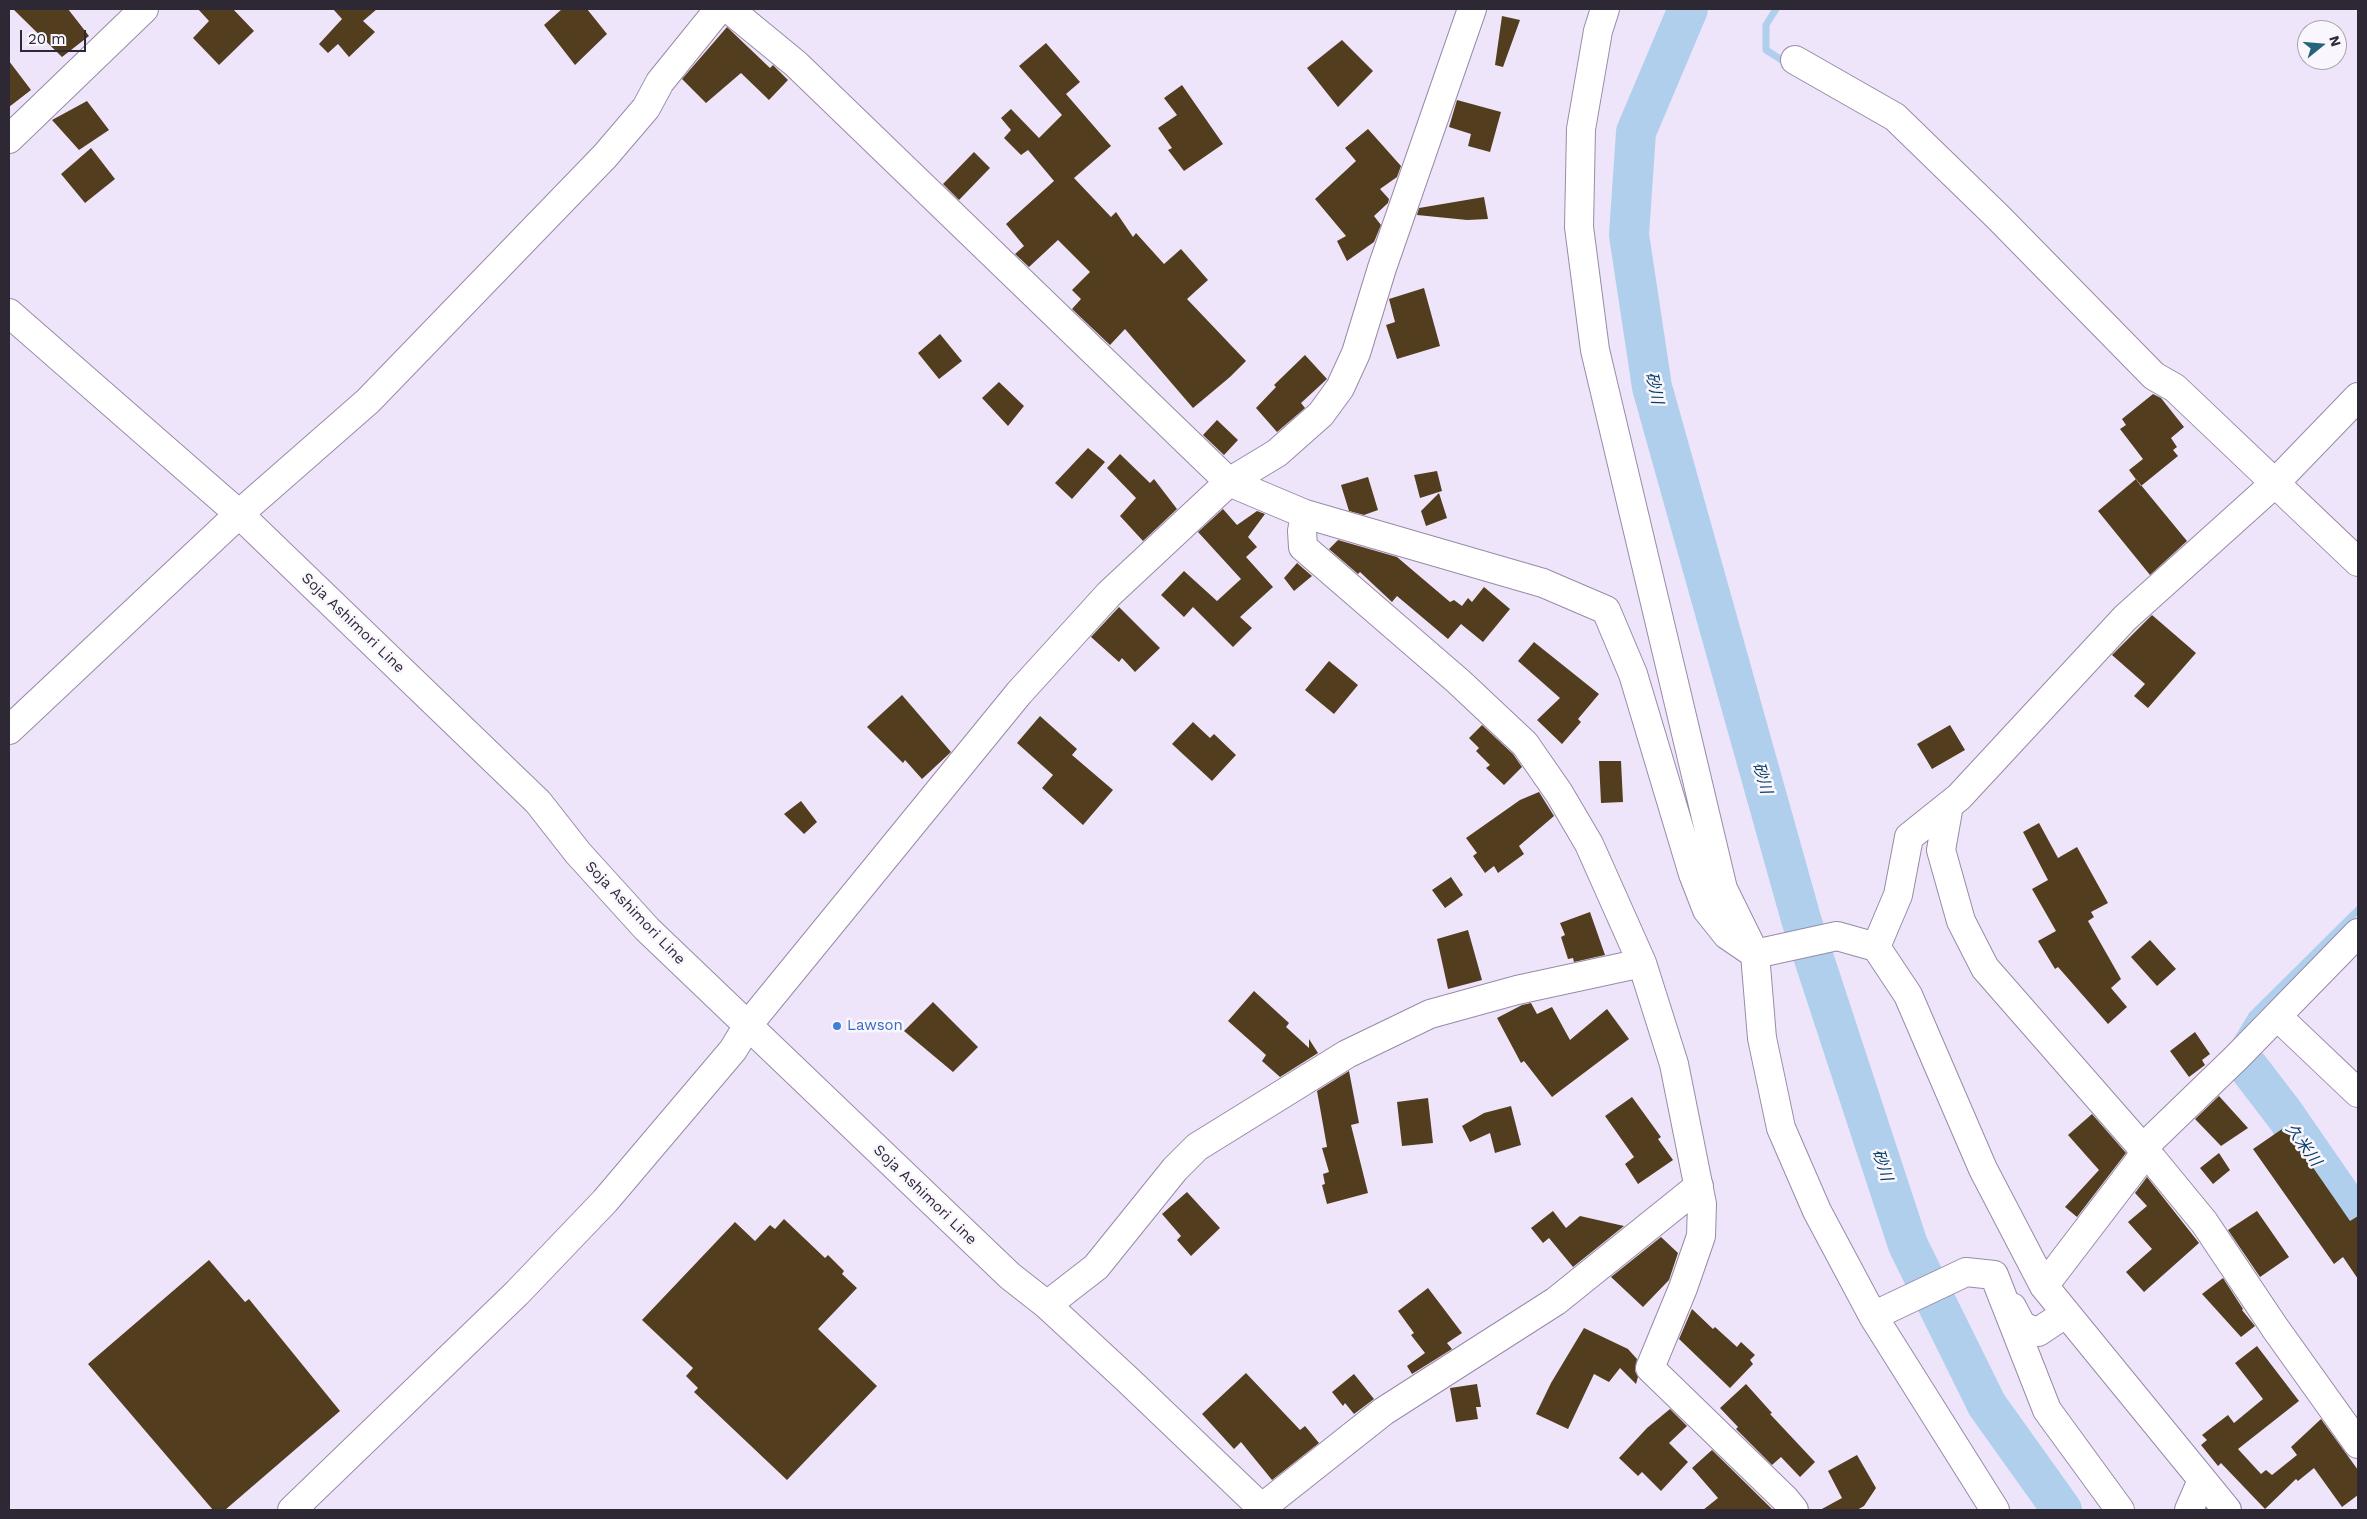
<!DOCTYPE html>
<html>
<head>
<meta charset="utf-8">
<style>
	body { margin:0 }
	#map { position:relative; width:2367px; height:1519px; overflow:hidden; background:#efe5fa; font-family:"Work Sans",sans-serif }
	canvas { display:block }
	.frame { position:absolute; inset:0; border:10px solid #2e2835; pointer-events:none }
	.north { position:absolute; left:2297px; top:20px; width:50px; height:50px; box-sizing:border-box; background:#f9f6fd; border:1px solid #a8a4ad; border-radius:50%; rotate:73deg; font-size:14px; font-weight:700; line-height:20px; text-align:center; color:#2e2835 }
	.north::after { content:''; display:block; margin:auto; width:18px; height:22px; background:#26647b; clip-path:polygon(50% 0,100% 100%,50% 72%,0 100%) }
	.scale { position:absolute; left:20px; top:30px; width:66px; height:22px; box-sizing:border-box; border:2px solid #2e2835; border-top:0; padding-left:6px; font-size:15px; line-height:18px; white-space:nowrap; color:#2e2835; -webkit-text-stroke:4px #f9f6fd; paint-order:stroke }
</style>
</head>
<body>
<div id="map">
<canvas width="2367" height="1519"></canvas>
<div class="frame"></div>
<div class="north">N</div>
<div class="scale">20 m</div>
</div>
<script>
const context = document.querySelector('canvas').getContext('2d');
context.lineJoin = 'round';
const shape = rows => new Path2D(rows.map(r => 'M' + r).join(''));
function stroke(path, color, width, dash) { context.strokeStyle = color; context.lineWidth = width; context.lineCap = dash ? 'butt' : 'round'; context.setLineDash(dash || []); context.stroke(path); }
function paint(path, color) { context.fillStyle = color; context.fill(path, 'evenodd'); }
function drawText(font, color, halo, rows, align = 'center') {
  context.font = font + ' "Work Sans","Noto Sans JP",sans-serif'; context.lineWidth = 5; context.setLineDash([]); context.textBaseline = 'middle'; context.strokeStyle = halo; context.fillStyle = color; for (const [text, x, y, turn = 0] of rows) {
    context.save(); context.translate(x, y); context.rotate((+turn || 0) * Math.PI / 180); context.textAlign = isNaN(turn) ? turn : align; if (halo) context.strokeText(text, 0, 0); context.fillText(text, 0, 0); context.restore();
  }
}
const stream = shape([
	[1776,9,1766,25,1766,50,1788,64],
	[2234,1045,2252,1015,2358,910]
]);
const river = shape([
	[1688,9,1636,132,1629,235,1652,387,1801,919,1908,1245,1987,1405,2062,1510],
	[2249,1068,2285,1115,2358,1221]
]);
const building = shape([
	[13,9,68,9,89,36,62,57],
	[198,9,233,9,254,31,219,65,193,38,209,21],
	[333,9,377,9,363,21,375,32,349,57,338,44,328,53,319,44,342,19],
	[562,9,587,9,607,34,575,65,544,25],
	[1502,16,1520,20,1503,67,1495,65],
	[727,27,770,68,773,65,788,80,769,100,741,73,706,103,682,79],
	[1342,40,1373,71,1338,107,1307,68],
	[1046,43,1080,82,1066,94,1111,146,1074,178,1111,217,1116,212,1133,237,1136,233,1164,264,1181,249,1208,280,1187,299,1246,361,1230,377,1193,408,1125,329,1110,345,1072,309,1081,299,1072,290,1090,272,1058,240,1029,267,1015,254,1024,246,1006,224,1054,181,1028,150,1021,155,1004,138,1011,130,1001,118,1011,109,1039,138,1062,115,1019,66],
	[9,61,31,90,9,107],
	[1182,85,1223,144,1184,171,1168,150,1172,148,1158,128,1177,115,1164,98],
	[1457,100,1501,112,1490,152,1468,146,1471,134,1449,127],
	[87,101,109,130,79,150,52,120],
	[1368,129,1401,166,1397,177,1380,189,1389,199,1388,203,1374,216,1381,225,1374,242,1347,261,1337,241,1346,236,1315,199,1356,161,1345,148],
	[91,148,115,179,85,203,61,174],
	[974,152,990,168,959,200,943,184],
	[1484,197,1488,219,1467,220,1417,215,1419,208],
	[1424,288,1440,346,1397,359,1386,325,1395,322,1389,299],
	[940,334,962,361,939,379,918,353],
	[1305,355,1327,379,1301,403,1305,408,1277,432,1256,408,1276,387,1274,385],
	[999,382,1024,406,1008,426,982,398],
	[2153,394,2161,398,2184,427,2171,438,2177,447,2173,450,2178,456,2141,486,2129,470,2143,459,2120,429,2126,425,2122,419],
	[1217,420,1238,440,1224,455,1203,435],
	[1088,448,1105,462,1072,499,1055,483],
	[1120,454,1150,483,1154,479,1177,509,1143,541,1120,516,1136,498,1107,468],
	[1437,471,1442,491,1420,498,1414,475],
	[1368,477,1378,510,1364,515,1349,511,1341,485],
	[2136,479,2187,541,2150,575,2098,511],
	[1439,493,1447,518,1426,526,1421,511],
	[1223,509,1237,525,1257,511,1265,514,1248,537,1257,547,1246,557,1273,587,1240,617,1252,628,1233,647,1193,607,1184,617,1161,595,1184,571,1217,601,1241,579,1198,532],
	[1338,540,1397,557,1450,602,1454,600,1462,606,1468,598,1472,602,1484,587,1510,609,1483,642,1461,624,1448,639,1397,596,1392,602,1360,572,1358,574,1329,549],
	[1297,563,1312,576,1294,591,1284,578],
	[1119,607,1160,648,1135,672,1122,658,1119,662,1091,637],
	[2152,615,2196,653,2148,708,2134,696,2145,684,2112,655],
	[1534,642,1599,694,1578,719,1581,722,1562,744,1537,720,1560,698,1518,661],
	[1329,661,1358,685,1334,714,1305,690],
	[902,695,951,752,922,779,905,760,903,763,867,727],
	[1040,716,1077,749,1072,755,1113,790,1083,825,1042,788,1053,775,1017,743],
	[1193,722,1210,738,1214,734,1236,755,1212,781,1172,744],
	[1482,725,1513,754,1522,767,1504,785,1486,768,1490,765,1476,751,1479,748,1469,738],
	[1950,725,1965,750,1932,769,1917,744],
	[1599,761,1621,761,1623,802,1601,803],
	[1539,792,1554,816,1519,846,1524,854,1498,873,1494,866,1485,873,1473,856,1477,853,1466,838,1520,800],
	[801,801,817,822,804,834,784,814],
	[2039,823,2058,858,2077,847,2108,903,2091,912,2094,917,2088,921,2121,979,2111,988,2127,1007,2108,1024,2058,967,2055,969,2038,941,2056,931,2032,889,2048,880,2023,832],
	[1451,877,1463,895,1445,908,1432,890],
	[1590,912,1605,955,1574,962,1573,958,1568,959,1561,937,1565,935,1560,923],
	[1468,930,1482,980,1448,989,1437,939],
	[2150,940,2176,969,2157,986,2131,957],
	[1254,991,1289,1023,1286,1027,1309,1048,1309,1039,1318,1053,1280,1077,1262,1061,1266,1055,1228,1021],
	[933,1002,978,1047,953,1072,904,1031],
	[1531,1003,1537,1014,1552,1007,1570,1040,1607,1009,1629,1039,1552,1097,1524,1061,1521,1063,1497,1018,1522,1005],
	[2195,1032,2210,1054,2202,1060,2205,1065,2189,1077,2170,1051],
	[1349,1071,1359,1123,1351,1125,1368,1193,1327,1204,1322,1185,1325,1184,1323,1174,1329,1172,1322,1148,1327,1147,1317,1091],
	[2219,1096,2248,1128,2221,1146,2195,1119],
	[1632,1097,1661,1137,1658,1139,1673,1160,1638,1184,1625,1164,1634,1157,1605,1116],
	[1428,1098,1433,1143,1402,1146,1397,1102],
	[1511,1106,1521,1145,1495,1153,1490,1133,1470,1142,1462,1126,1484,1113],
	[2092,1114,2126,1153,2077,1217,2065,1207,2099,1170,2068,1135],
	[2285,1127,2350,1221,2358,1216,2358,1279,2343,1257,2334,1264,2253,1149],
	[2219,1153,2230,1170,2213,1184,2200,1168],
	[2147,1177,2199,1243,2144,1292,2126,1272,2152,1249,2128,1222,2147,1206,2135,1193],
	[1187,1192,1220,1228,1191,1256,1177,1240,1181,1236,1162,1214],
	[1553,1211,1566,1228,1580,1216,1624,1226,1573,1267,1549,1238,1543,1243,1531,1228],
	[2257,1211,2289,1257,2260,1277,2228,1230],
	[784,1219,825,1258,828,1255,844,1271,842,1274,857,1288,818,1329,877,1386,787,1480,694,1392,698,1388,686,1376,693,1368,642,1320,735,1222,755,1241,770,1225,775,1229],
	[1661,1237,1678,1253,1669,1280,1643,1307,1611,1277],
	[209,1260,245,1302,249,1299,340,1411,225,1510,213,1510,88,1364],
	[2223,1278,2243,1309,2242,1310,2255,1326,2241,1337,2202,1294],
	[1428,1288,1462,1333,1447,1343,1452,1349,1412,1374,1407,1366,1425,1353,1411,1335,1414,1333,1398,1311],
	[1692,1309,1713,1329,1715,1327,1737,1347,1741,1342,1755,1355,1750,1360,1753,1364,1730,1388,1679,1339],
	[1584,1328,1628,1349,1637,1359,1635,1371,1638,1377,1636,1384,1620,1368,1609,1382,1594,1374,1568,1429,1536,1414,1551,1383],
	[2257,1346,2299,1401,2238,1449,2261,1474,2266,1470,2272,1475,2297,1455,2291,1447,2321,1419,2358,1470,2358,1495,2342,1507,2314,1468,2298,1481,2296,1479,2265,1509,2221,1463,2218,1466,2201,1445,2207,1440,2202,1435,2228,1415,2234,1423,2263,1399,2235,1363],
	[1246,1373,1300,1430,1305,1426,1319,1443,1272,1480,1241,1442,1234,1449,1202,1414],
	[1354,1374,1374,1399,1354,1414,1345,1403,1343,1406,1332,1392],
	[1477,1384,1481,1407,1476,1407,1478,1419,1456,1422,1450,1388],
	[1746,1384,1772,1413,1770,1414,1815,1462,1800,1477,1781,1457,1772,1465,1736,1429,1738,1427,1720,1408],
	[1670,1409,1687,1426,1669,1443,1688,1462,1661,1491,1642,1472,1638,1476,1619,1458,1647,1428],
	[1712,1450,1773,1510,1774,1510,1703,1510,1718,1498,1692,1468],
	[1857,1455,1876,1488,1864,1506,1857,1510,1820,1510,1842,1498,1828,1471]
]);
const minor = shape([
	[729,9,796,64,1229,482,1305,514,1543,583,1606,610,1633,674,1693,874,1707,910,1727,935,1755,954,1837,936,1876,947,1908,995,1983,1169,2044,1286,2227,1510],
	[1605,9,1598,31,1581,129,1579,227,1595,350,1723,889,1755,954,1762,1038,1781,1128,1817,1211,1873,1316,1995,1510],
	[1795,60,1895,117,1998,217,2154,376,2175,388,2358,562],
	[1305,514,1302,531,1303,547,1458,681,1525,744,1559,793,1589,844,1642,963,1674,1064,1702,1204,1701,1236,1683,1288,1650,1368,1785,1499,1794,1510],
	[9,730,239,514,368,401,605,156,646,108,660,82,719,9],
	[1949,805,1941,850,1961,921,1985,968,2153,1160,2204,1222,2275,1328,2358,1444],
	[1876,947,1898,895,1909,837,1959,797,2125,618,2274,484,2358,397],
	[2277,1016,2358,1093],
	[1994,1275,2047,1410,2120,1510],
	[2044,1286,2138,1163,2151,1140,2237,1057,2358,933],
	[1047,1305,1096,1267,1175,1169,1197,1147,1347,1054,1430,1014,1517,990,1642,963],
	[2012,1307,2022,1326,2038,1332,2065,1314],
	[1873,1316,1966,1272,1994,1275],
	[292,1510,517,1293,605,1201,733,1050,748,1025,1019,693,1109,594,1229,482,1277,453,1321,414,1340,388,1356,353,1382,268,1472,9],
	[1259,1510,1384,1411,1556,1301,1699,1186],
	[2189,1510,2202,1480]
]);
const major = shape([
	[9,139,144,9],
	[9,313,239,514,538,802,578,853,647,929,1010,1276,1047,1305,1128,1380,1264,1510]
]);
const markers = [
	[837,1026,5,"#3f7fe0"]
];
const streetNames = [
	["Soja Ashimori Line",353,623,44],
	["Soja Ashimori Line",635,913,46],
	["Soja Ashimori Line",925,1195,44]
];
const shopNames = [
	["Lawson",847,1026]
];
const waterNames = [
	["砂川",1654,388,78],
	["砂川",1762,778,74],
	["久米川",2303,1145,54],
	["砂川",1882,1165,72]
];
stroke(stream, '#afcfed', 7);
stroke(river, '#afcfed', 40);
paint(building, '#523e1f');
stroke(minor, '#998aa9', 30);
stroke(major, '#998aa9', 30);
stroke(minor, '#fff', 28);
stroke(major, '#fff', 28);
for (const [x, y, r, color] of markers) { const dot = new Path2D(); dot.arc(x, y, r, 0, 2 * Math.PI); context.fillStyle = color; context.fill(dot); stroke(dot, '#f9f6fd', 2); }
drawText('15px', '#2e2835', '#f9f6fd', streetNames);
drawText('15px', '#366cbe', '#f9f6fd', shopNames, 'left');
drawText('italic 16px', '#093e64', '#f9f6fd', waterNames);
</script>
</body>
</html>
